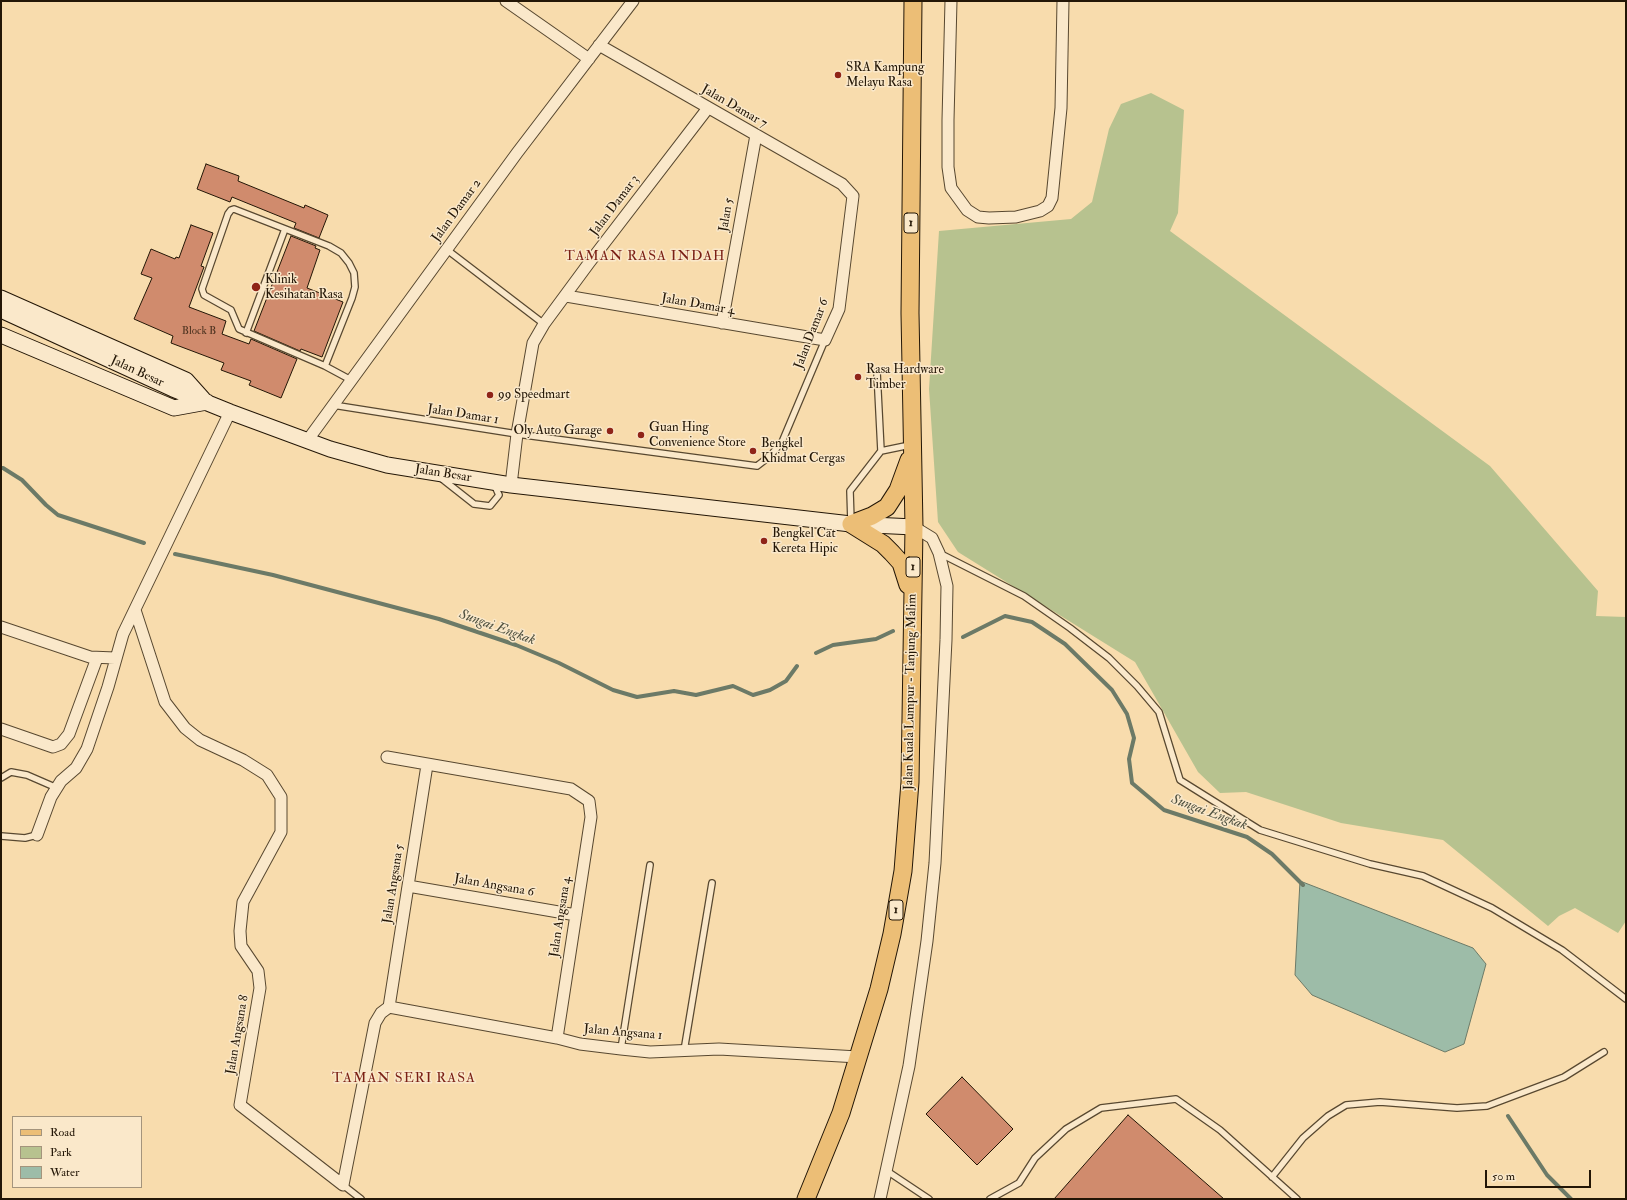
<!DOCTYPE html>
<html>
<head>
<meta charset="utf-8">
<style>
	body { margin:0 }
	#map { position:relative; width:1627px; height:1200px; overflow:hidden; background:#f8dcad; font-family:"IM FELL Double Pica",serif }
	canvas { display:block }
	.frame { position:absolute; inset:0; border:2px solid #231606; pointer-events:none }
	.legend { position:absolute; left:12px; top:1116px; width:130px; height:72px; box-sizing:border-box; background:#fae8ca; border:1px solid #a4947c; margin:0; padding:5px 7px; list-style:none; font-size:12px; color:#231606 }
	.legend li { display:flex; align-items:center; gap:8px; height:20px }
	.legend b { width:20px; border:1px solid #a4947c }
	.scale { position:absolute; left:1485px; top:1170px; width:106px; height:18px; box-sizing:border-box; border:2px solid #231606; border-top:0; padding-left:5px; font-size:12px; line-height:14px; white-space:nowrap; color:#231606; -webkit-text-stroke:3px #fae8ca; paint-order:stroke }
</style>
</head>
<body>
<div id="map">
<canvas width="1627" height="1200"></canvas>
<div class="frame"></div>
<ul class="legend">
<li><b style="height:5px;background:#ecbe76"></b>Road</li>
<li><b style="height:11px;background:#b7c28f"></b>Park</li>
<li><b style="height:11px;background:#9dbca8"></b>Water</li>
</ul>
<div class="scale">50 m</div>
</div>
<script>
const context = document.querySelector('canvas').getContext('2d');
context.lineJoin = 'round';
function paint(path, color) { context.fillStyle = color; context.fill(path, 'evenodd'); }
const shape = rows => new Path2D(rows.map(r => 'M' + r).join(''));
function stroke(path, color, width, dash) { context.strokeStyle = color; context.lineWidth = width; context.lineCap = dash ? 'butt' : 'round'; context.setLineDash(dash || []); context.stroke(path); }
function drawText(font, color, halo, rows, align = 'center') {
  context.font = font + ' "IM FELL Double Pica",serif'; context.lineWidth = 3; context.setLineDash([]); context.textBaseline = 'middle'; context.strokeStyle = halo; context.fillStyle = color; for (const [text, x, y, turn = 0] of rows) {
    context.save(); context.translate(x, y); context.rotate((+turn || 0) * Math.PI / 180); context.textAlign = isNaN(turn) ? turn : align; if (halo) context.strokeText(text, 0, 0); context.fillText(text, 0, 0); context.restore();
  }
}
const green = shape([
	[1151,93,1184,110,1178,213,1170,231,1490,466,1598,591,1596,616,1626,617,1626,921,1618,933,1575,908,1559,916,1548,926,1443,840,1341,823,1246,792,1220,793,1198,772,1135,662,958,552,938,522,929,389,939,231,1071,219,1092,202,1109,129,1121,104]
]);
const water = shape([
	[1300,881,1473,948,1486,964,1464,1044,1445,1052,1312,995,1295,975,1300,881]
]);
const stream = shape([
	[1,468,3,468,22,480,46,505,58,515,144,543],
	[175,554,273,575,439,619,516,645,559,663,613,690,637,697,674,691,696,695,733,686,753,695,770,690,786,681,797,666],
	[963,637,1005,616,1032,622,1065,644,1112,690,1127,714,1134,738,1129,759,1132,783,1164,810,1247,837,1272,854,1303,885],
	[816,653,833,645,876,639,893,631],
	[1508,1116,1547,1175,1571,1199]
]);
const building = shape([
	[206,164,239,176,238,181,304,208,305,205,328,215,319,238,294,228,296,223,232,197,230,202,197,189,206,164],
	[191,225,213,233,201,266,204,267,189,307,226,321,222,334,249,344,251,339,297,359,281,398,249,385,251,381,221,370,224,363,171,343,173,336,134,319,152,278,141,274,151,249,175,259,176,257,179,258,191,225],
	[291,236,316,246,315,248,320,250,307,288,343,302,322,357,301,349,300,351,254,331,291,236],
	[962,1077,1013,1129,977,1165,926,1114,962,1077],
	[1128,1115,1224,1199,1054,1199,1128,1115]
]);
const service = shape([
	[446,249,544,324],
	[246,333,285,229],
	[325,366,352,298,355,287,354,273,349,263,341,253,329,246,234,209,231,210,228,214,202,289,204,295,231,310,239,329,325,366,351,380],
	[333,405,517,434,757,466,770,456,782,442,825,340],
	[881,451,910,445],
	[441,478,474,504,490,506,499,495,494,484],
	[851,522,850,491,881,451,877,372],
	[939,553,1024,596,1070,628,1109,658,1137,686,1159,712,1180,780,1260,830,1370,864,1423,876,1492,908,1562,950,1626,999],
	[1,778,11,772,27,775,57,788],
	[1,836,25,838,37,835],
	[621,1049,650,865],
	[684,1051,712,883],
	[887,1171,929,1199],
	[1272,1177,1303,1138,1328,1116,1346,1105,1380,1102,1457,1108,1487,1106,1564,1077,1604,1052],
	[343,1185,361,1199],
	[990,1199,1019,1183,1035,1158,1066,1129,1101,1108,1176,1099,1220,1130,1297,1199]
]);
const minor = shape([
	[506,1,589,59],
	[951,1,948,120,948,167,951,188,967,210,978,217,989,218,1016,217,1040,211,1048,206,1052,198,1061,108,1063,1],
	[566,296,825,340,839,309,853,196,842,184,599,45],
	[722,323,756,135],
	[307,441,517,153,633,1],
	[511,485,517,434,533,343,544,324,589,263,708,108],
	[135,610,165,702,185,728,200,740,243,760,267,775,281,797,281,832,243,902,240,931,241,946,258,971,260,988,240,1105,343,1185,375,1023,381,1013,389,1007],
	[1,627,90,657,115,658],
	[1,729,53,747,61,744,69,734,97,658],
	[387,757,571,789,589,801,591,817,557,1038],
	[37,835,51,797,61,781,76,768,87,749,108,687,123,634,230,412],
	[408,886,576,915],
	[389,1007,557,1038,580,1044,621,1049,650,1052,719,1049,858,1057],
	[389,1007,427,765],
	[880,1199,909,1066,927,941,935,863,946,640,947,586,939,553,932,538,914,527]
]);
const secondary = shape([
	[1,298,186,380,203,399],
	[1,310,173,389,230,412,330,449,387,465,511,485,851,524,914,527],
	[1,335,174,408,207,402]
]);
const primary = shape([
	[851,524,883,544,892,553,901,563,908,585],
	[851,524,872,516,887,507,898,490,909,460],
	[806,1199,841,1113,879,989,892,934,903,871,910,782,914,527,910,313,913,1]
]);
const markers = [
	[838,75,4,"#8f2418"],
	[256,287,5,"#8f2418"],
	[858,377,4,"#8f2418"],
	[490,395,4,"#8f2418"],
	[610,431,4,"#8f2418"],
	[641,435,4,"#8f2418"],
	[753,451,4,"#8f2418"],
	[764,541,4,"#8f2418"]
];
const numberNames = [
	["Block B",199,332]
];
const shields = [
	[911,223,14],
	[913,567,14],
	[896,910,14]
];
const shieldNames = [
	["1",911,223],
	["1",913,567],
	["1",896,910]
];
const poiNames = [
	["SRA Kampung",846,68],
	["Melayu Rasa",846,83],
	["Klinik",265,280],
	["Kesihatan Rasa",265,295],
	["Rasa Hardware",866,370],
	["Timber",866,385],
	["99 Speedmart",498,395],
	["Guan Hing",649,428],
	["Convenience Store",649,443],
	["Oly Auto Garage",602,431,"right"],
	["Bengkel",761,444],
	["Khidmat Cergas",761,459],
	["Bengkel Cat",772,534],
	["Kereta Hipic",772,549]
];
const streetNames = [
	["Jalan Damar 7",734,107,30],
	["Jalan Damar 3",615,206,-53],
	["Jalan Damar 2",457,211,-54],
	["Jalan 5",727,215,-80],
	["Jalan Damar 4",698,305,10],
	["Jalan Damar 6",812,334,-69],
	["Jalan Besar",137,372,25],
	["Jalan Damar 1",463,415,9],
	["Jalan Besar",443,474,9],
	["Jalan Kuala Lumpur - Tanjung Malim",911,692,-89],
	["Jalan Angsana 5",394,884,-81],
	["Jalan Angsana 6",494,886,10],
	["Jalan Angsana 4",561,917,-81],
	["Jalan Angsana 1",623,1033,5],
	["Jalan Angsana 8",238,1035,-80]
];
const neighbourhoodNames = [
	["TAMAN RASA INDAH",645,257],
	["TAMAN SERI RASA",404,1079]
];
const waterNames = [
	["Sungai Engkak",497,628,20],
	["Sungai Engkak",1209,813,20]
];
paint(green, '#b7c28f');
paint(water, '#9dbca8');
stroke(water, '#6c7a67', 1);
stroke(stream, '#6c7a67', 4);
paint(building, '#d08b6d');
stroke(building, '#231606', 1);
stroke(service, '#584830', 8);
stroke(minor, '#584830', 13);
stroke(secondary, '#231606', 17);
stroke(primary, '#231606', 19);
stroke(service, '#fae8ca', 5.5);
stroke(minor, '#fae8ca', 11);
stroke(secondary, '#fae8ca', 15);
stroke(primary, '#ecbe76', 17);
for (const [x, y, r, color] of markers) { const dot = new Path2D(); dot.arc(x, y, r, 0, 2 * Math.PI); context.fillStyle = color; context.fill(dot); stroke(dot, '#fae8ca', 1.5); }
drawText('11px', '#4e3320', null, numberNames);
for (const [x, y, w] of shields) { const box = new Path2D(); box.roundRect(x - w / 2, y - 10, w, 20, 3); context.fillStyle = '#fae8ca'; context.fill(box); stroke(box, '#231606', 1); }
drawText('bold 12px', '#231606', null, shieldNames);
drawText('13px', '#231606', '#fae8ca', poiNames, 'left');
drawText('13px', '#231606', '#fae8ca', streetNames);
context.letterSpacing = '1px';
drawText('14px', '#7a1f14', '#fae8ca', neighbourhoodNames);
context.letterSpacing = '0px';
drawText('italic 14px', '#4e503f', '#fae8ca', waterNames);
</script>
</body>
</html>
